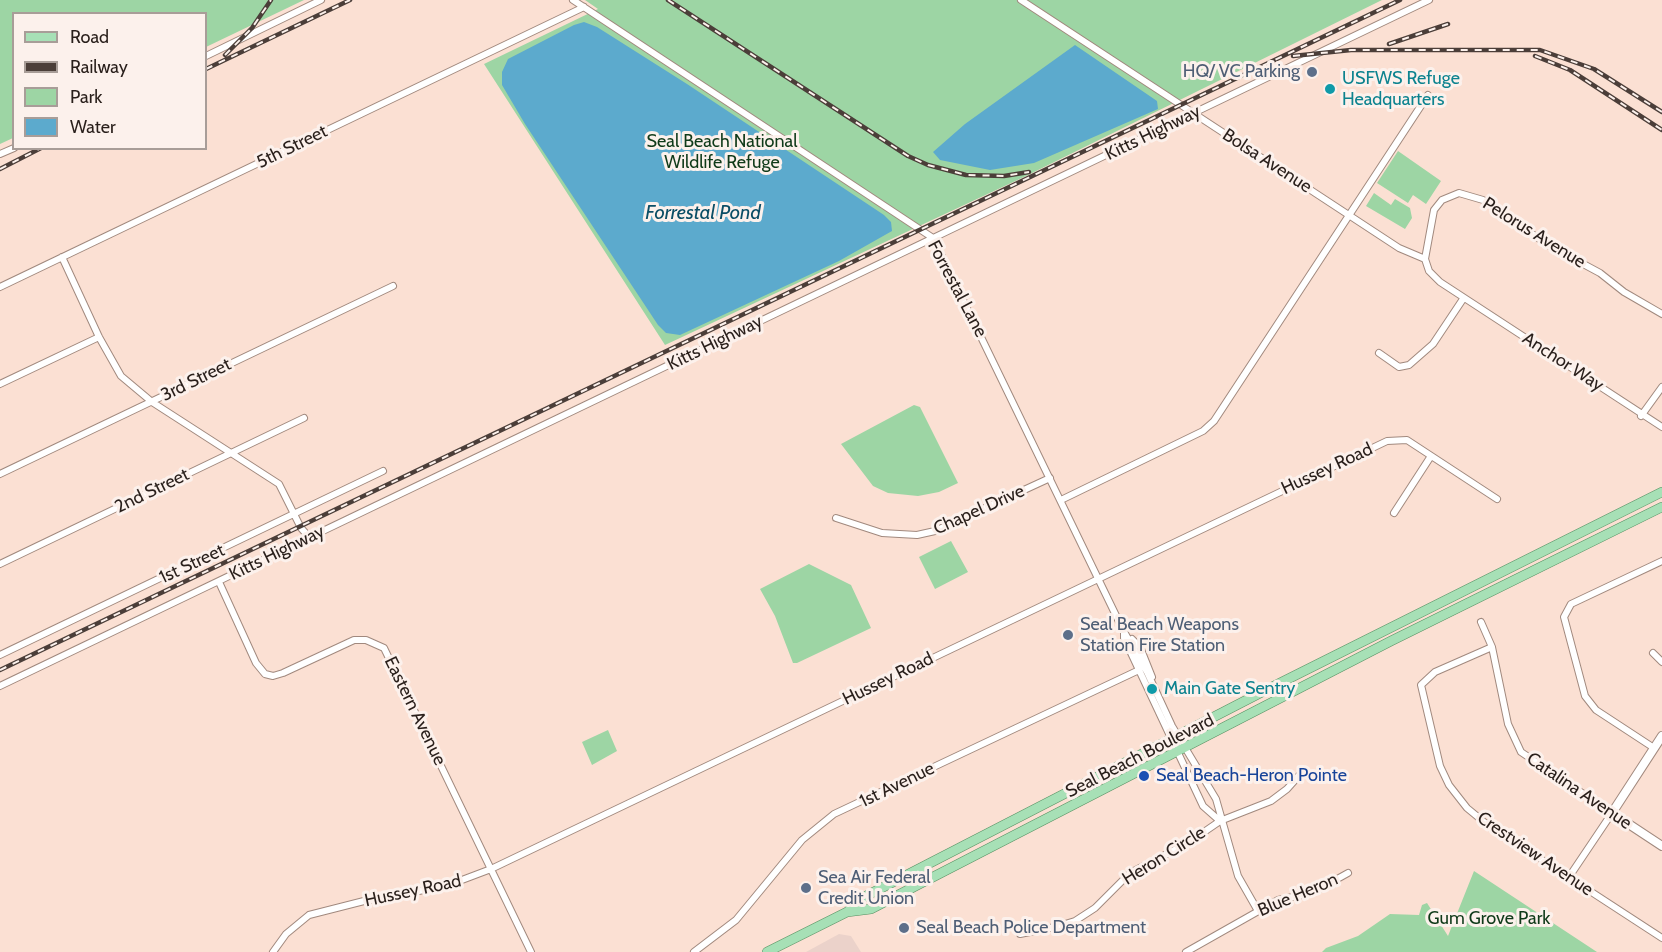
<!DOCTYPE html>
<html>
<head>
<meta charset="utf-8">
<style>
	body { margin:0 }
	#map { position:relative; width:1662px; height:952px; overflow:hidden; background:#fbe0d3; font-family:Cabin,sans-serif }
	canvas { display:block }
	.legend { position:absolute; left:12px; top:12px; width:195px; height:138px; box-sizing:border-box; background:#fcf1ec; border:2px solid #a89d98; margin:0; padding:8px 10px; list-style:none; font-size:18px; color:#291f1b }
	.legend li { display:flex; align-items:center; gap:12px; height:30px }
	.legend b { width:30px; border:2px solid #a89d98 }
</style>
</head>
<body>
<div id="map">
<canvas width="1662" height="952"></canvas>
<ul class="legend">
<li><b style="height:8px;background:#a7e0b6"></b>Road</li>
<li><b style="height:8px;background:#4b3e39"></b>Railway</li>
<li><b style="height:16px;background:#9dd5a4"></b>Park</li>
<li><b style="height:16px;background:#5caacd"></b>Water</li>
</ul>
</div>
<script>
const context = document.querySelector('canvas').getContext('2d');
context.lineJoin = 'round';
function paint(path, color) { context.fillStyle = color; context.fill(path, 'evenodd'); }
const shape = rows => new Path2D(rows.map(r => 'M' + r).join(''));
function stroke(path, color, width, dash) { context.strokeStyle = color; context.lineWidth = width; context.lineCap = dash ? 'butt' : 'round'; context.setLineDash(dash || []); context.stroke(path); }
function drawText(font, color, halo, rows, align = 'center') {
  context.font = font + ' Cabin,sans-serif'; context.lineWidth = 6; context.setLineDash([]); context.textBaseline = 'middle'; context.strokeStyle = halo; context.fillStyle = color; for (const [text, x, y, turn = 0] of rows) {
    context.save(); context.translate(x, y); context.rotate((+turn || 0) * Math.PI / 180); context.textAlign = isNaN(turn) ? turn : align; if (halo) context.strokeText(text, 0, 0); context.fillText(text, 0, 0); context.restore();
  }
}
const industrial = shape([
	[839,934,851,936,861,952,806,952]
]);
const green = shape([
	[0,0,304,0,206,47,206,14,14,14,13,138,0,144],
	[585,0,1382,0,1024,177,665,345,484,64,598,9],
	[1398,151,1441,181,1426,204,1413,195,1408,203,1377,183],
	[1374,193,1391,205,1395,199,1410,208,1412,218,1405,229,1366,206],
	[914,405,920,407,958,483,939,492,918,496,888,493,873,486,841,444],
	[951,541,968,572,935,589,919,557],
	[809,564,851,585,871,628,797,663,793,663,775,616,760,589],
	[608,730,617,751,592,765,582,742],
	[1474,871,1597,952,1322,952,1326,948,1358,936,1390,914,1419,915,1422,905,1427,903,1448,936]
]);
const water = shape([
	[584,22,597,27,687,84,884,215,891,222,892,231,839,261,680,335,666,333,658,325,525,124,502,85,502,72,508,59,574,25],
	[1075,45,1157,101,1158,109,1034,163,990,170,940,160,933,152,965,124]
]);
const street = shape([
	[573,0,933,238,1123,630,1147,672,1172,726,1216,799,1238,876,1258,911],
	[1021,0,1399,248,1425,259],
	[206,56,321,0],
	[0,154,14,148],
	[62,257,99,337,121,376,152,402,279,484,301,528,309,537],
	[0,287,584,7],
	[1662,314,1624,292,1600,273,1548,245,1483,200,1459,193,1442,200,1434,210,1425,259,1429,271,1440,282,1662,427],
	[1379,353,1399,367,1409,365,1433,344,1463,299],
	[0,384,99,337],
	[1641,416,1662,387],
	[0,474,393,286],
	[1061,500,1203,431,1214,421,1428,95],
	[1394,513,1431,456],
	[836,518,882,533,917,535,935,531,1050,478],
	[0,564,304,418],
	[219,582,256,663,265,674,273,676,283,673,354,640,366,640,384,648,531,952],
	[1481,622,1492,647,1508,724,1521,752,1612,813,1569,877],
	[1124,631,1124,638,1203,806,1220,821],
	[1132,639,1140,647,1152,677],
	[1492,647,1435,672,1421,685,1440,766,1449,785,1467,808,1484,822,1662,938],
	[1653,653,1662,662],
	[0,655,383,471],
	[0,686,1429,0],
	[1654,748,1596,710,1585,696,1564,617,1571,604,1662,561],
	[1020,934,1055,927,1075,921,1095,908,1130,873,1188,843,1220,821,1271,801,1287,789,1304,770],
	[273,952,286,934,309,915,364,901,446,886,491,869,1387,441,1407,440,1497,499],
	[694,952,736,920,802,840,834,814,1139,670],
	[1186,952,1278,900,1312,893,1348,873]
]);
const secondary = shape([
	[1662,736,1612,813,1662,846]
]);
const primary = shape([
	[847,912,871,909,1391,641,1662,507],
	[767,952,847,912,864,897,1266,690,1662,492]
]);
const rail = shape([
	[668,0,908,156,928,165,966,175,1004,176,1029,172],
	[1389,44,1448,24],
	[225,55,252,28,271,0],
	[1293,56,1351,50,1540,50,1594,69,1662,112],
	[1535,56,1570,70,1662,130],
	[206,69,350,0],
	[0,169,41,148],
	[0,670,1400,0]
]);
const markers = [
	[1312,72,6,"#5c6f8a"],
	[1330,89,6,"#0f9aa8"],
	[1068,635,6,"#5c6f8a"],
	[1152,689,6,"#0f9aa8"],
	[1144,776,6,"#1a4fb4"],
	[806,888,6,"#5c6f8a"],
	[904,928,6,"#5c6f8a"]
];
const serviceNames = [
	["HQ/ VC Parking",1300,72,"right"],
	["Seal Beach Weapons",1080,625],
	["Station Fire Station",1080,646],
	["Sea Air Federal",818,878],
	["Credit Union",818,899],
	["Seal Beach Police Department",916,928]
];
const cultureNames = [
	["USFWS Refuge",1342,79],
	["Headquarters",1342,100],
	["Main Gate Sentry",1164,689]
];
const streetNames = [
	["Kitts Highway",1153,133,-26],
	["5th Street",292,147,-26],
	["Bolsa Avenue",1267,161,33],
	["Pelorus Avenue",1534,233,32],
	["Forrestal Lane",957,289,62],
	["Kitts Highway",715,343,-26],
	["Anchor Way",1563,362,33],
	["3rd Street",196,380,-26],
	["Hussey Road",1327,469,-25],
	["2nd Street",152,491,-26],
	["Chapel Drive",979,510,-24],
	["Kitts Highway",277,553,-26],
	["1st Street",192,564,-25],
	["Hussey Road",888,679,-26],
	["Eastern Avenue",415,711,64],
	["Seal Beach Boulevard",1140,756,-27],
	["1st Avenue",897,785,-26],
	["Catalina Avenue",1579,791,34],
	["Crestview Avenue",1535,854,34],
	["Heron Circle",1164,856,-32],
	["Hussey Road",413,891,-12],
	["Blue Heron",1298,895,-23]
];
const parkNames = [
	["Seal Beach National",722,142],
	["Wildlife Refuge",722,163],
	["Gum Grove Park",1489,919]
];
const transitNames = [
	["Seal Beach-Heron Pointe",1156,776]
];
const waterNames = [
	["Forrestal Pond",703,213]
];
paint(industrial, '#ebd2ca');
paint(green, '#9dd5a4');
paint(water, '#5caacd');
stroke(street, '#a1897e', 8);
stroke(secondary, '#a1897e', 10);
stroke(primary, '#558f61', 10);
stroke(street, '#fff', 6);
stroke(secondary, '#fff', 8);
stroke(primary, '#a7e0b6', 9);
stroke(rail, '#4b3e39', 4.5);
stroke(rail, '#fcf1ec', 2, [7]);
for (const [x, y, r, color] of markers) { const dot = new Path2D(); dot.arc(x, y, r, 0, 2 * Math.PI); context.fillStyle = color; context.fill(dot); stroke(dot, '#fcf1ec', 2); }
drawText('18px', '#4e5e75', '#fcf1ec', serviceNames, 'left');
drawText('18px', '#0d838f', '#fcf1ec', cultureNames, 'left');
drawText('18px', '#291f1b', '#fcf1ec', streetNames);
drawText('18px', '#0f3a19', '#fcf1ec', parkNames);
drawText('18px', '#164399', '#fcf1ec', transitNames, 'left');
drawText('italic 20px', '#0b4e66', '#fcf1ec', waterNames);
</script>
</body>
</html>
